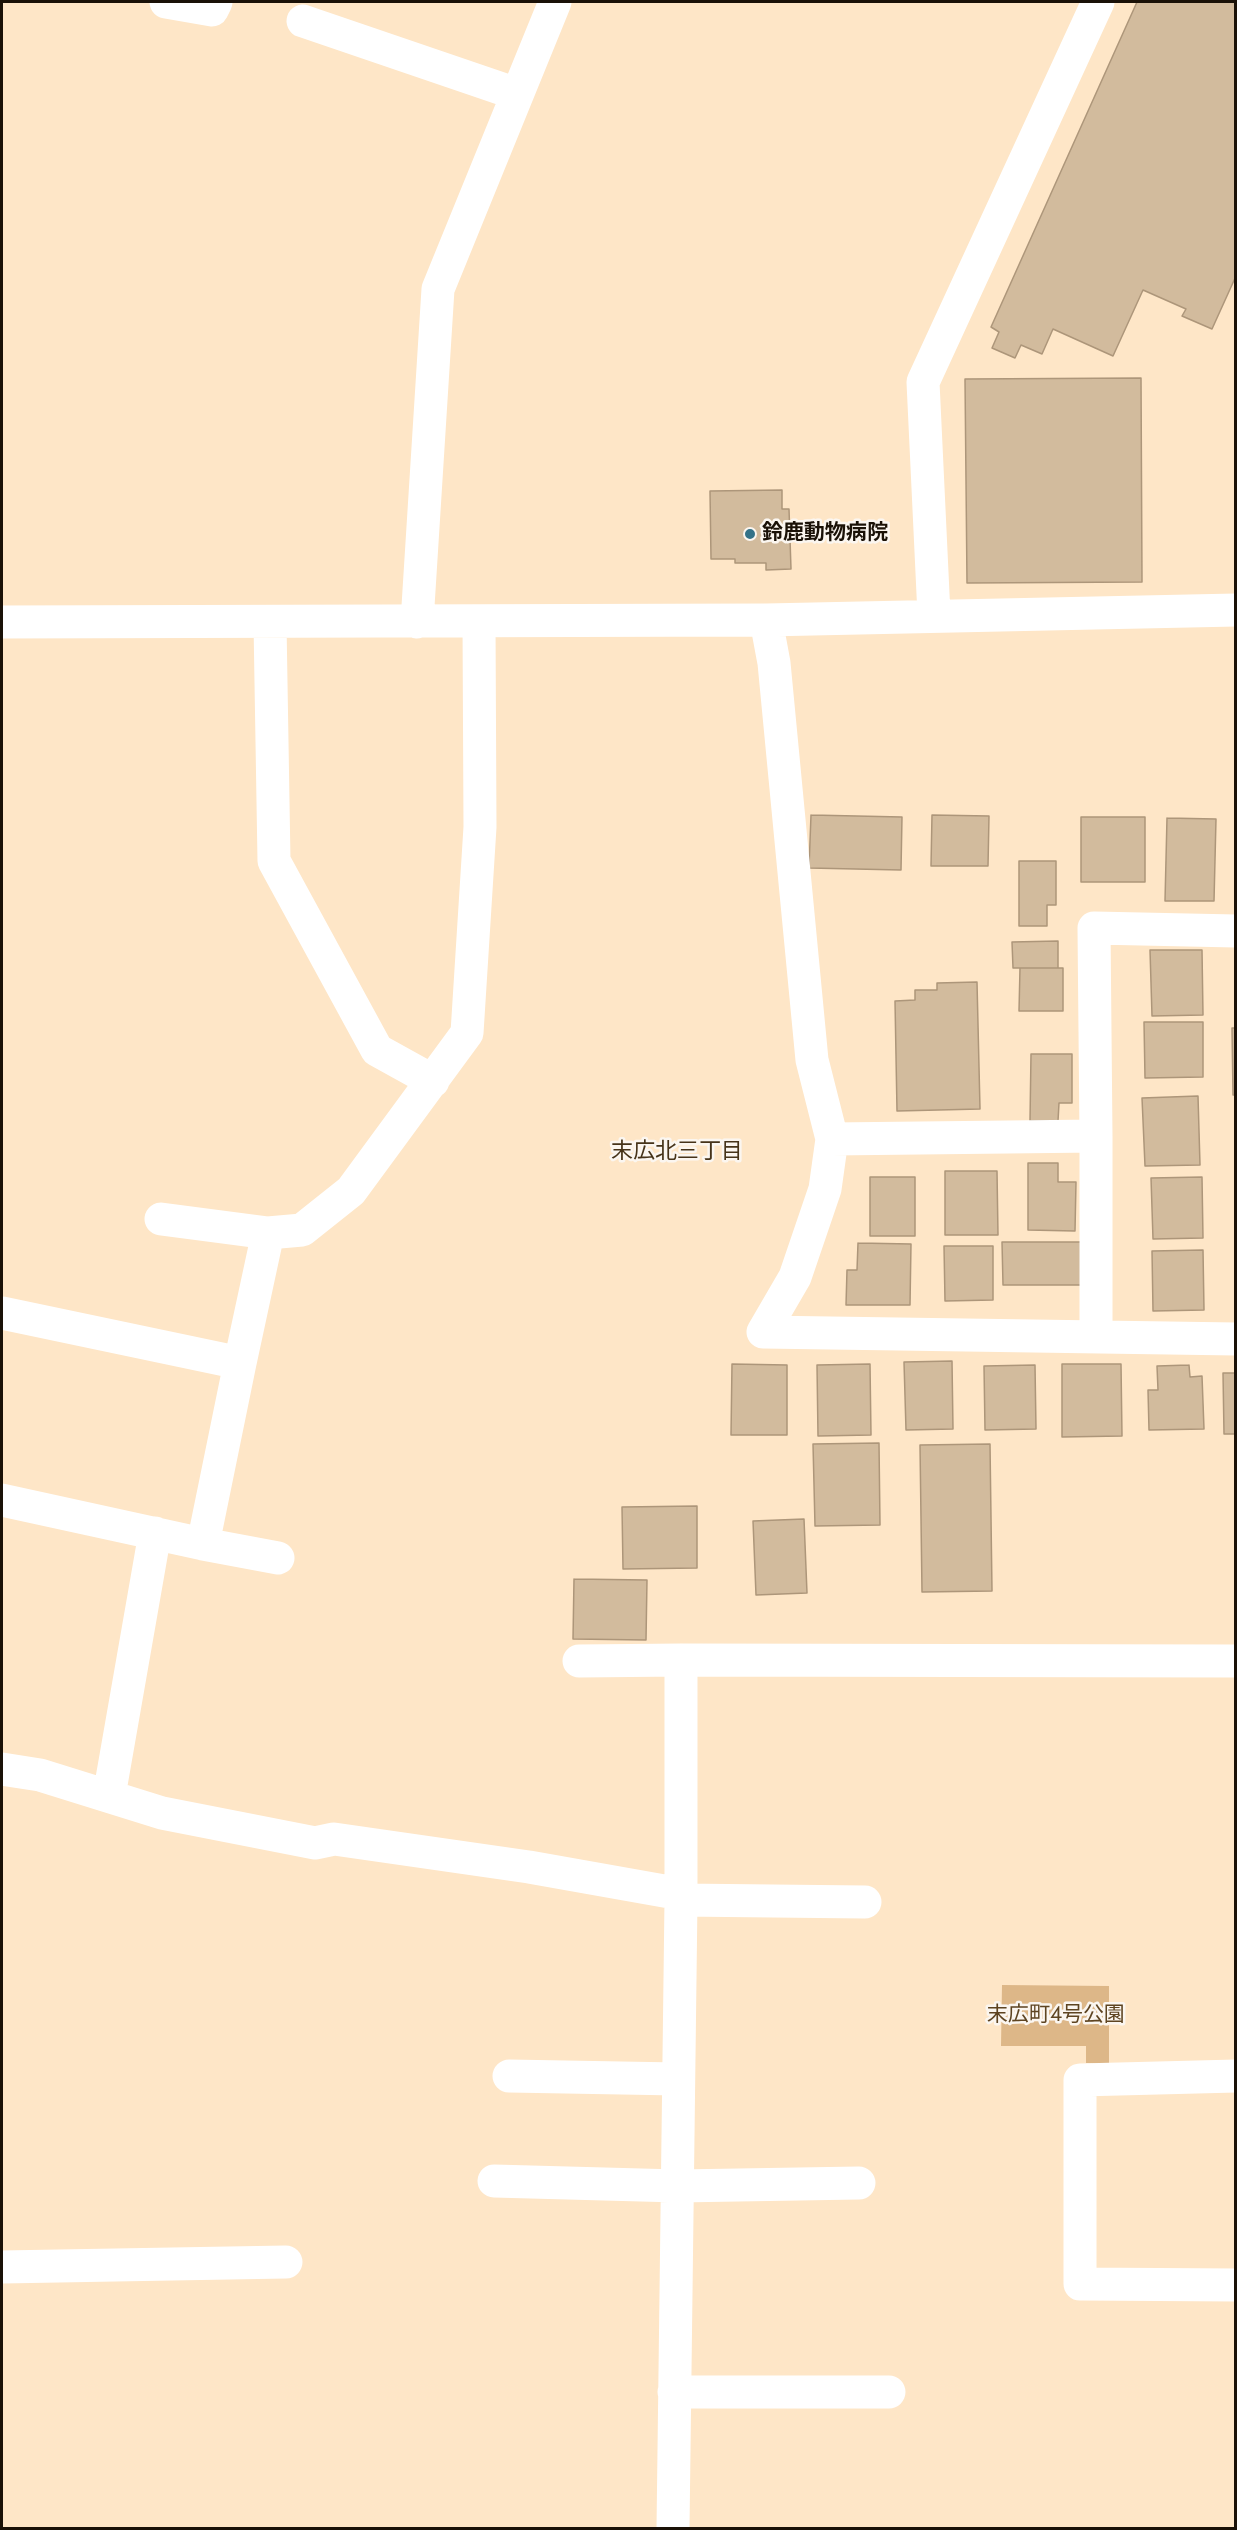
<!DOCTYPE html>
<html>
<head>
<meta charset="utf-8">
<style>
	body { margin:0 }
	#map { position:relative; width:1237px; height:2530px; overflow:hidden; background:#fee6c7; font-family:Jost,sans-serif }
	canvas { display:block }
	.frame { position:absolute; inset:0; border:3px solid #1a1107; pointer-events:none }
</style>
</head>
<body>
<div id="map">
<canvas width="1237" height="2530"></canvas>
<div class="frame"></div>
</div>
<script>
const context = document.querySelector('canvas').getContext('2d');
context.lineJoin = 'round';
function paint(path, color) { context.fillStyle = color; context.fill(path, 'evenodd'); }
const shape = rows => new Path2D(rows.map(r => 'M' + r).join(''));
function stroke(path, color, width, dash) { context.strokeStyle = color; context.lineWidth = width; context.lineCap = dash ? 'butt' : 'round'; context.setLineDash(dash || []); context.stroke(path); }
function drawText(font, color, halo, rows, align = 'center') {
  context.font = font + ' Jost,"Noto Sans JP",sans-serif'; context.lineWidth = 5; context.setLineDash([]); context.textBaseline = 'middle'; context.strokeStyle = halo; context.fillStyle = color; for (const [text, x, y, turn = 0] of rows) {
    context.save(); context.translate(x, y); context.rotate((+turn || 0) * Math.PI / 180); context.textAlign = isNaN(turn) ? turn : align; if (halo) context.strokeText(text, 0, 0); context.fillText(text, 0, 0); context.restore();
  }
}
const green = shape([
	[1002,1985,1109,1986,1109,2064,1086,2063,1086,2046,1001,2046]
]);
const building = shape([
	[1137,2,1236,2,1236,276,1212,329,1182,316,1186,309,1143,290,1113,356,1053,329,1042,354,1021,345,1015,358,992,348,999,332,991,327,1137,2],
	[1141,378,1142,582,967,583,965,379,1141,378],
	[782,490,782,509,789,509,791,569,766,570,766,563,735,563,735,559,711,559,710,491,782,490],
	[811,815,902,817,901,870,809,868,811,815],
	[932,815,989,816,988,866,931,866,932,815],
	[1081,817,1145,817,1145,882,1081,882,1081,817],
	[1167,818,1216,819,1214,901,1165,901,1167,818],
	[1019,861,1056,861,1056,905,1047,905,1047,926,1019,926,1019,861],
	[1058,941,1058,968,1013,968,1012,942,1058,941],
	[1150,950,1202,950,1203,1015,1152,1016,1150,950],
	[1020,968,1063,968,1063,1011,1019,1011,1020,968],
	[977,982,980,1109,897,1111,895,1001,915,1000,915,990,937,990,937,983,977,982],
	[1144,1022,1203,1022,1203,1077,1145,1078,1144,1022],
	[1232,1028,1236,1028,1236,1095,1233,1095,1232,1028],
	[1031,1054,1072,1054,1072,1103,1059,1103,1058,1121,1030,1121,1031,1054],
	[1198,1096,1200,1165,1145,1166,1142,1098,1198,1096],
	[1028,1163,1058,1163,1058,1182,1076,1182,1075,1231,1028,1230,1028,1163],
	[945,1171,997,1171,998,1235,945,1235,945,1171],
	[870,1177,915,1177,915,1236,870,1236,870,1177],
	[1202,1177,1203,1238,1153,1239,1151,1178,1202,1177],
	[1002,1242,1081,1242,1081,1285,1003,1285,1002,1242],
	[858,1243,911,1244,910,1305,846,1305,847,1270,857,1270,858,1243],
	[944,1246,993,1246,993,1300,945,1301,944,1246],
	[1203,1250,1204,1310,1153,1311,1152,1251,1203,1250],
	[952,1361,953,1429,906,1430,904,1362,952,1361],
	[732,1364,787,1365,787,1435,731,1435,732,1364],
	[870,1364,871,1435,818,1436,817,1365,870,1364],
	[1062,1364,1121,1364,1122,1436,1062,1437,1062,1364],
	[1035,1365,1036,1429,985,1430,984,1366,1035,1365],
	[1189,1365,1190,1377,1202,1376,1204,1429,1149,1430,1148,1390,1158,1390,1157,1366,1189,1365],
	[1223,1373,1236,1373,1236,1434,1224,1434,1223,1373],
	[879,1443,880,1525,815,1526,813,1444,879,1443],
	[990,1444,992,1591,922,1592,920,1445,990,1444],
	[697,1506,697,1568,623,1569,622,1507,697,1506],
	[804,1519,807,1593,756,1595,753,1521,804,1519],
	[574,1579,647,1580,646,1640,573,1639,574,1579]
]);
const minor = shape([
	[166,2,212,10,216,2],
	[303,21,517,94],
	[934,615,923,382,1098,2],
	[766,620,774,663,812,1060,832,1139,825,1189,795,1277,763,1332,1236,1339],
	[2,622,766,620,1236,610],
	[417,622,438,289,555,2],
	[270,623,274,861,377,1050,433,1081],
	[1096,1136,1096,1337],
	[832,1139,1096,1136,1094,928,1236,931],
	[161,1219,268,1233,302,1230,351,1191,467,1033,480,827,479,622],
	[2,1313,240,1363,268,1233],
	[240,1363,203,1544,278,1558],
	[2,1500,203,1544],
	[579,1661,681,1660],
	[2,1769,40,1775,162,1813,315,1843,334,1839,529,1867,681,1894],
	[109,1796,155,1533],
	[681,1900,865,1902],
	[509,2076,678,2079],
	[1236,2076,1080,2080,1080,2284,1236,2285],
	[494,2181,678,2186,859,2183],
	[2,2267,286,2262],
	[674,2392,889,2392],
	[673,2528,681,1900,681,1660,1236,1661]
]);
const markers = [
	[750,534,6,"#347288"]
];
const poiNames = [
	["鈴鹿動物病院",762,534]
];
const parkNames = [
	["末広町4号公園",1056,2016]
];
const neighbourhoodNames = [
	["末広北三丁目",677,1153]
];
paint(green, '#ddb788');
paint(building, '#d2bb9d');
stroke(building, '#ad967a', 1.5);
stroke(minor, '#fff', 33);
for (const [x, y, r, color] of markers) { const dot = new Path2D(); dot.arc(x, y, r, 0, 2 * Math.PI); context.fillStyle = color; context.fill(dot); stroke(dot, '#fbf6f0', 2); }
drawText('bold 21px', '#1a1107', '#fbf6f0', poiNames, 'left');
drawText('21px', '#5e4421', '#fbf6f0', parkNames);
drawText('22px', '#463319', '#fbf6f0', neighbourhoodNames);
</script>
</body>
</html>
